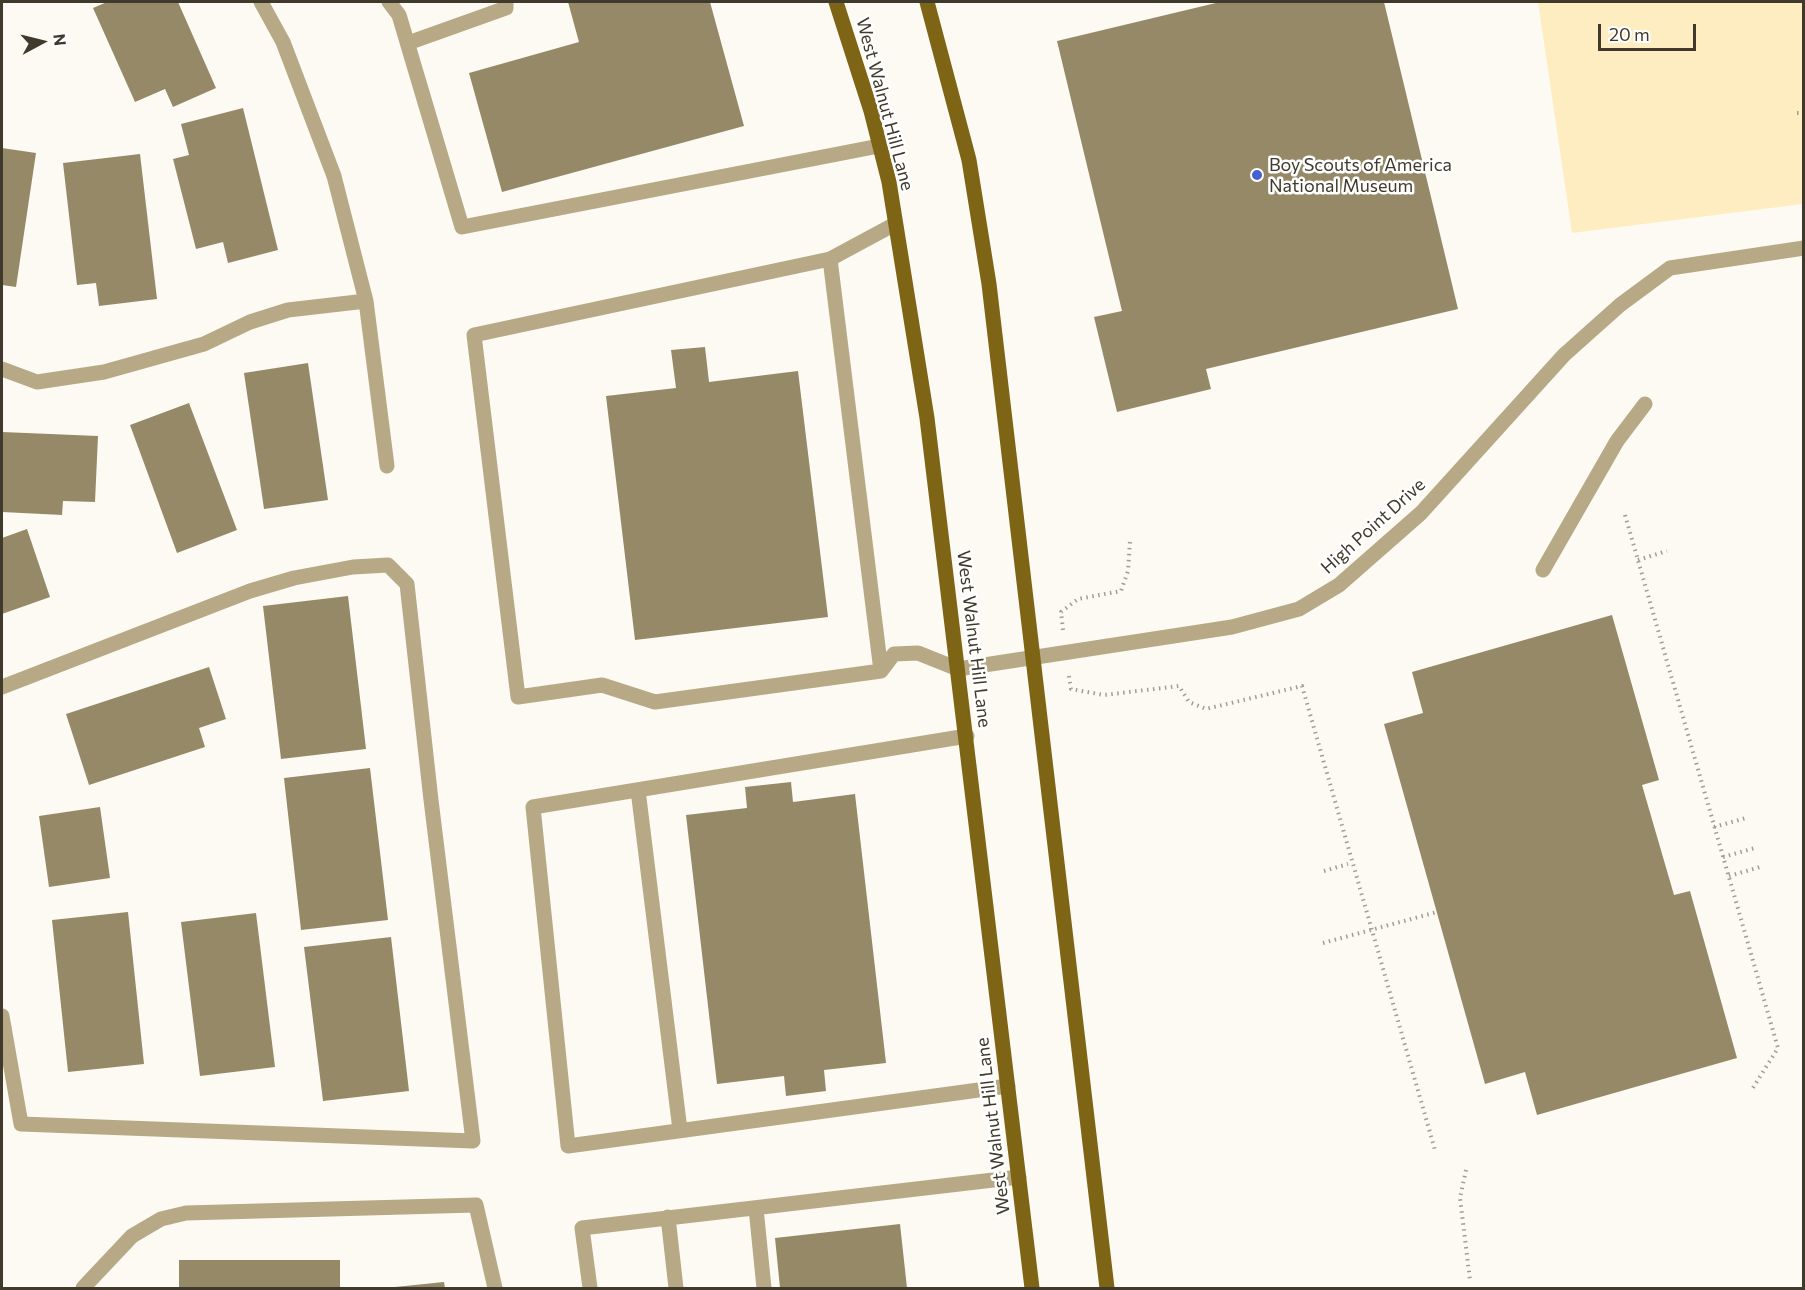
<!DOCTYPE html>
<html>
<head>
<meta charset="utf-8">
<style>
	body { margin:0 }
	#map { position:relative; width:1805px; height:1290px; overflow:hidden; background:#fdfaf3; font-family:Commissioner,sans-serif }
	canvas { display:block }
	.frame { position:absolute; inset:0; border:3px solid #3f3a2b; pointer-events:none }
	.north { position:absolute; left:12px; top:12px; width:60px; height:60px; -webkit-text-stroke:4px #fff; paint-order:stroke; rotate:83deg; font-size:16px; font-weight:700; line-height:24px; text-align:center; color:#3f3a2b }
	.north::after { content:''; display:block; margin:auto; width:21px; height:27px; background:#3f3a2b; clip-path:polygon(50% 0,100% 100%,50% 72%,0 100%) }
	.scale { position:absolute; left:1598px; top:24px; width:98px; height:27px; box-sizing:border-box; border:3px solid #3f3a2b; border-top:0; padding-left:8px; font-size:18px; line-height:21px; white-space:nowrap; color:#3f3a2b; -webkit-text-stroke:4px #fff; paint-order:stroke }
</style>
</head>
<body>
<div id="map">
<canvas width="1805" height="1290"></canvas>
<div class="frame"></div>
<div class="north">N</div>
<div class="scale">20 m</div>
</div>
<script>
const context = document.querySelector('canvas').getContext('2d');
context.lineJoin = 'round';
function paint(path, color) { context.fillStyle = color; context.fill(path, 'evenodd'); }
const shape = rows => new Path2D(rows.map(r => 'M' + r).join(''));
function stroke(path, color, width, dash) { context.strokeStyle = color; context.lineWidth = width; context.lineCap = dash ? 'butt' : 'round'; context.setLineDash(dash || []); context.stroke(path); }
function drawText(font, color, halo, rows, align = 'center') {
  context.font = font + ' Commissioner,sans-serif'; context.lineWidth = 5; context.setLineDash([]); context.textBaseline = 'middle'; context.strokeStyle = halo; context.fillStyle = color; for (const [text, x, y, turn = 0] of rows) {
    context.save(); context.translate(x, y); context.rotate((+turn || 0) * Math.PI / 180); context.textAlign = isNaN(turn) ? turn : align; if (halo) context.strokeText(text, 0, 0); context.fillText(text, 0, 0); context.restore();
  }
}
const built = shape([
	[1538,2,1803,2,1803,204,1572,233]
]);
const building = shape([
	[107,2,178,2,216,88,173,107,165,89,135,102,93,8],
	[568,2,710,2,744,126,502,192,469,73,579,42],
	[1220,2,1384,2,1458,309,1206,369,1211,389,1117,412,1094,317,1122,311,1057,41],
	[243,108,278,250,228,263,223,242,196,249,173,159,189,155,181,124],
	[2,148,36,153,16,287,2,285],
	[140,154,157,299,99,306,96,283,77,285,63,163],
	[705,347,709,382,798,371,828,617,635,640,606,396,676,388,671,350],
	[308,363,328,500,264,509,244,373],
	[189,403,237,530,177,553,130,425],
	[2,432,98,436,95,502,63,501,62,515,2,512],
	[27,529,50,597,2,614,2,538],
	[348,596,366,749,281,759,263,606],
	[1612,615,1659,780,1642,785,1674,895,1690,891,1737,1058,1537,1115,1525,1072,1485,1084,1384,724,1423,713,1412,672],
	[209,667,226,719,199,728,205,747,89,785,66,714],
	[370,768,388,920,301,930,284,778],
	[791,782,793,802,855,794,886,1063,824,1070,826,1091,786,1096,784,1076,717,1084,686,815,747,808,745,787],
	[100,807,110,878,49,887,39,816],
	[128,912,144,1064,68,1072,52,920],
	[256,913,275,1067,200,1076,181,922],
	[391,937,409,1091,323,1101,304,947],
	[900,1224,907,1288,780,1288,775,1238],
	[179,1260,340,1260,340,1288,179,1288],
	[444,1282,445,1288,395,1288,395,1287]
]);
const path = shape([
	[1797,113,1804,113],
	[1625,515,1778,1048,1751,1091],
	[1638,560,1667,551],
	[1063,630,1061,612,1078,599,1121,591,1128,571,1130,541],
	[1069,676,1071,689,1104,695,1179,686,1189,702,1206,709,1302,686,1435,1150],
	[1714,827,1746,818],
	[1723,857,1755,848],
	[1324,871,1348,864],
	[1729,876,1760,867],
	[1323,943,1437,912],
	[1466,1170,1460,1198,1470,1280]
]);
const minor = shape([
	[261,2,283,42,334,176,366,301,387,466],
	[389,2,399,15,462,227,879,146],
	[408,43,506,8,506,2],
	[895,224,830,259,474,335,518,697,602,685,655,702,881,671,894,654,918,653,958,669,1232,627,1299,609,1339,585,1421,513,1564,355,1620,305,1670,268,1804,248],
	[830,259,881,671],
	[2,369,37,382,104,372,204,344,250,322,288,310,366,301],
	[1543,570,1617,441,1645,404],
	[2,687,250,591,294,578,353,567,388,565,407,584,431,800,473,1141,21,1124,2,1016],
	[967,736,533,807,568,1146,1008,1086],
	[638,790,680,1130],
	[756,1208,764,1288],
	[668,1217,676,1288],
	[83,1288,132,1236,161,1219,186,1213,476,1205,495,1288],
	[590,1288,582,1228,1019,1177]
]);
const major = shape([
	[836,2,871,111,889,182,927,418,1032,1288],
	[927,2,969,160,989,284,1107,1288]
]);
const markers = [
	[1257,175,6,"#4461d4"]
];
const streetNames = [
	["West Walnut Hill Lane",885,104,75],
	["High Point Drive",1373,526,-42],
	["West Walnut Hill Lane",974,639,83],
	["West Walnut Hill Lane",993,1126,-97]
];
const poiNames = [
	["Boy Scouts of America",1269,165],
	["National Museum",1269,186]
];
paint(built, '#feedc1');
paint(building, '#968968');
stroke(path, '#a19d92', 4, [1.5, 4.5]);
stroke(minor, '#b7a985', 15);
stroke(major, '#7e6415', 15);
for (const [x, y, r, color] of markers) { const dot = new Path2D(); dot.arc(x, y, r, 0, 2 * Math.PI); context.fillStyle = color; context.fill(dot); stroke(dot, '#fff', 2); }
drawText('18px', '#3f3a2b', '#fff', streetNames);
drawText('18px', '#3f3a2b', '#fff', poiNames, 'left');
</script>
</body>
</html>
